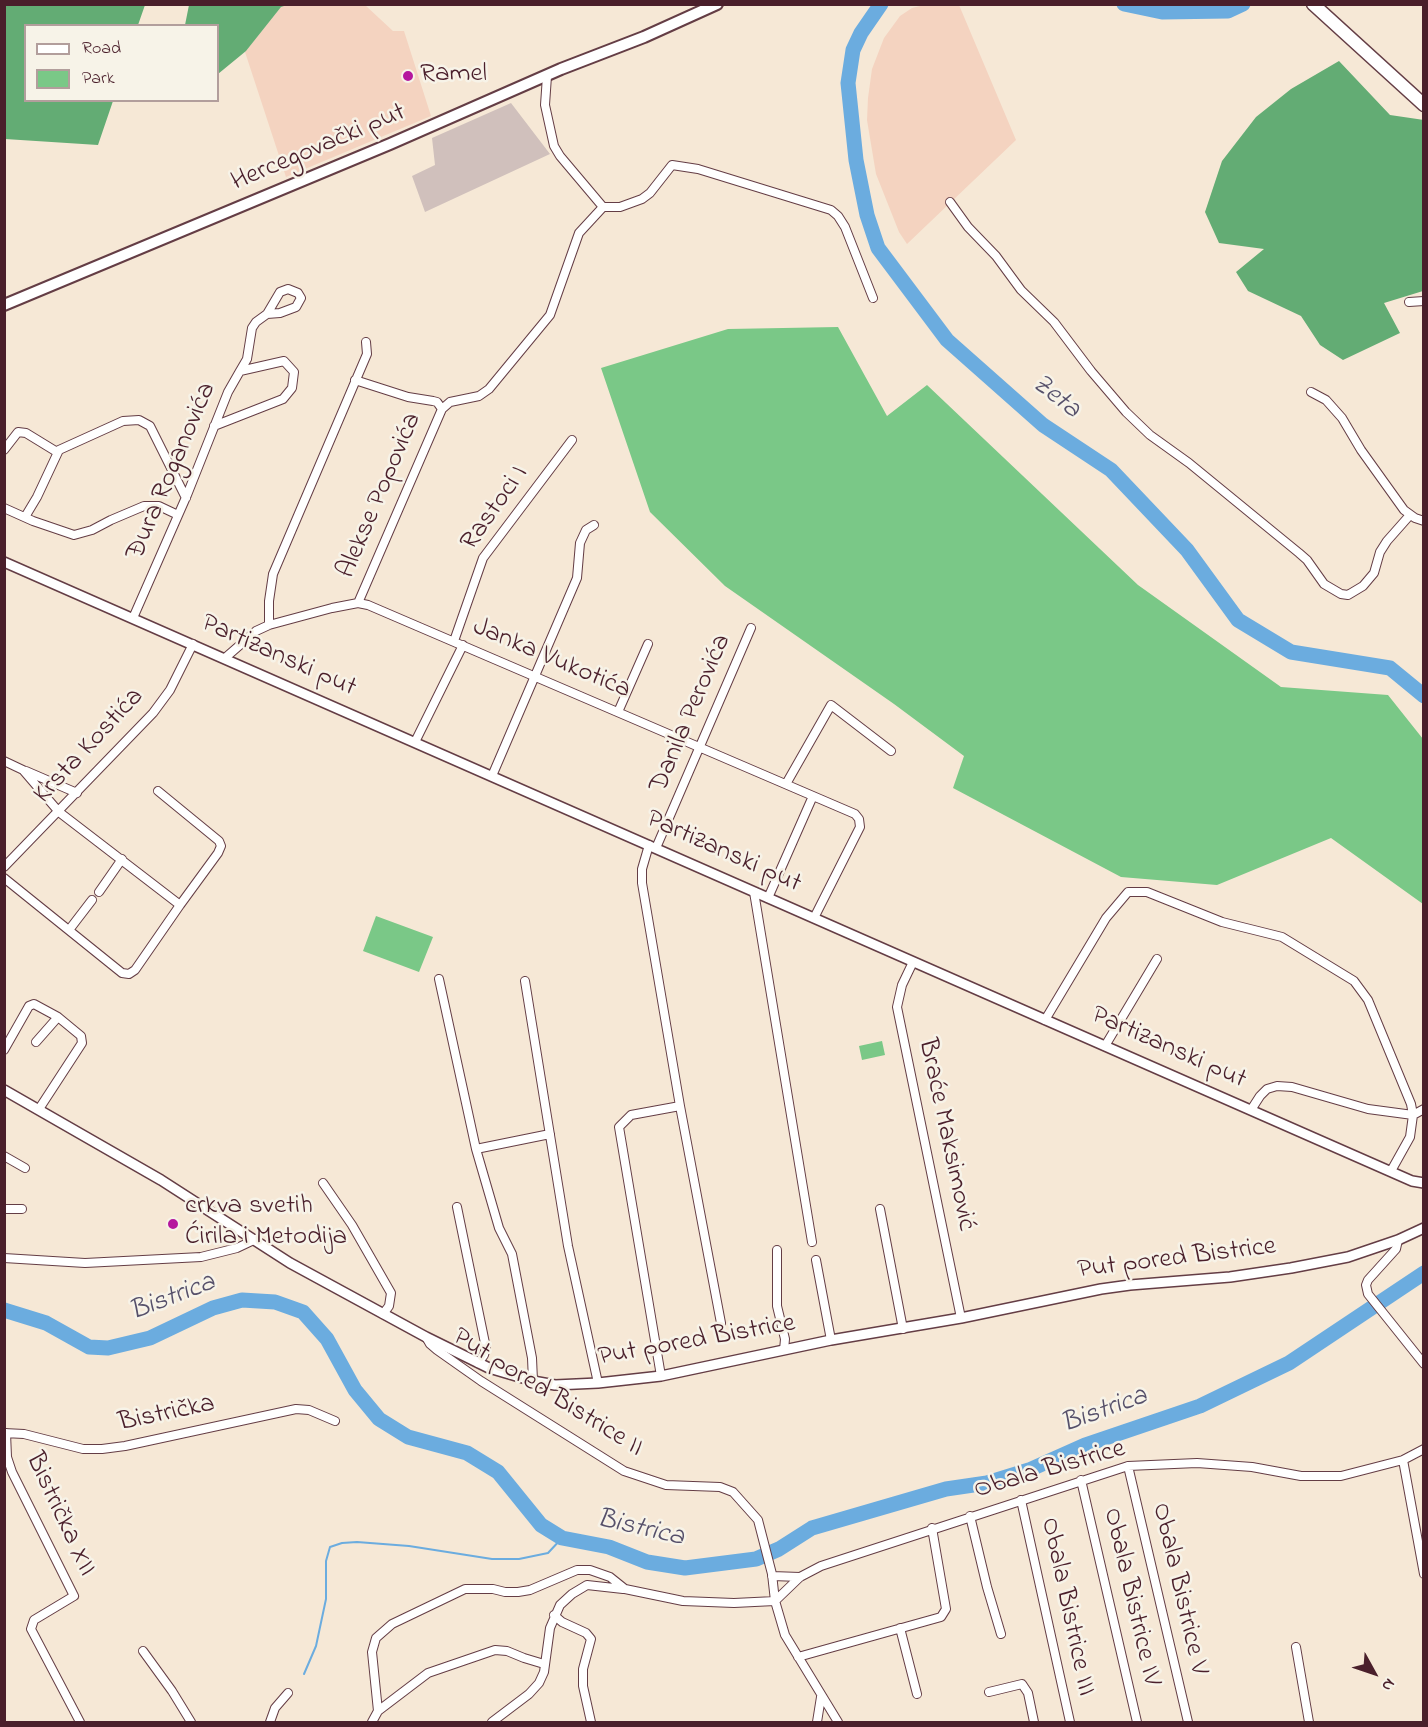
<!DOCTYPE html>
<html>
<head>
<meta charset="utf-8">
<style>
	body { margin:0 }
	#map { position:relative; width:1428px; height:1727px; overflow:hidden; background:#f6e8d6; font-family:"Indie Flower",sans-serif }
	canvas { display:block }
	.frame { position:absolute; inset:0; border:6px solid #4a1f2b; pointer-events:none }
	.legend { position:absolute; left:24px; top:24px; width:195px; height:78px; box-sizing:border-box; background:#f7f3e8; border:2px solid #b29e9c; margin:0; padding:8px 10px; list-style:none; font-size:18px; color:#4a1f2b }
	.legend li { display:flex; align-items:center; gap:12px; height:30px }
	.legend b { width:30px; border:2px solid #b29e9c }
	.north { position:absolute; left:1344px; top:1643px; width:60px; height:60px; -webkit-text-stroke:4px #f7f3e8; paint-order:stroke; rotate:130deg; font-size:16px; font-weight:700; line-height:24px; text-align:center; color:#4a1f2b }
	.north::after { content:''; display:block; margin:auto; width:21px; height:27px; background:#4a1f2b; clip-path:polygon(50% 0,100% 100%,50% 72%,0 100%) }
</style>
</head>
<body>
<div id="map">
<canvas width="1428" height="1727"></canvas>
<div class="frame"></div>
<ul class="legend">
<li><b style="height:8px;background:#fff"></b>Road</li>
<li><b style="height:16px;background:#7ac887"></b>Park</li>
</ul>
<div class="north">N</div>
</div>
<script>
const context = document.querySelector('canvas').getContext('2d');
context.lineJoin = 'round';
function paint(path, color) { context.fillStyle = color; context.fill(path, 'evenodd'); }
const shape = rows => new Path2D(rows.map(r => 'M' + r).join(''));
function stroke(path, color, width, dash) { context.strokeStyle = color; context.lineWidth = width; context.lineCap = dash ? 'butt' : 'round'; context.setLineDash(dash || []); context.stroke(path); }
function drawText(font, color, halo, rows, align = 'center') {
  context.font = font + ' "Indie Flower",sans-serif'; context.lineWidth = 5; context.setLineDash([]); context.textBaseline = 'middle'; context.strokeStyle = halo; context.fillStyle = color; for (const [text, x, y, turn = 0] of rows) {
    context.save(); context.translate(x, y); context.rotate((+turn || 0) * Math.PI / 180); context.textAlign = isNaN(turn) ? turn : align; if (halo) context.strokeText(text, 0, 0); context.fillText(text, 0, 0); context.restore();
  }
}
const built = shape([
	[287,4,365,5,393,31,404,31,431,116,286,177,245,52,281,7],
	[924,5,959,5,1016,140,907,244,899,232,876,174,867,120,868,98,872,69,884,38,900,16,912,8]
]);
const industrial = shape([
	[511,103,550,154,425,212,412,176,435,165,432,138]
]);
const green = shape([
	[838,327,887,416,927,385,1138,585,1281,687,1388,695,1423,739,1423,904,1331,838,1217,885,1121,877,953,788,964,756,894,704,725,586,650,512,601,368,728,329],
	[376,916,433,937,419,972,363,951],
	[882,1041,885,1055,862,1060,859,1046]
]);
const forest = shape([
	[4,5,145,5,138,25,26,26,26,100,113,101,98,145,5,139],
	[189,5,189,4,287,5,281,7,246,51,218,74,218,26,185,25],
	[1339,61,1390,115,1424,120,1423,291,1384,303,1400,333,1343,360,1320,345,1301,316,1248,291,1236,272,1264,249,1219,243,1205,212,1222,161,1256,117,1291,89]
]);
const stream = shape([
	[304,1674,316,1646,326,1599,326,1561,330,1547,342,1543,357,1542,409,1546,492,1559,519,1559,548,1553,562,1538]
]);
const river = shape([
	[881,4,861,33,853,50,848,83,856,160,867,215,878,248,947,340,1043,425,1111,470,1187,550,1238,620,1291,652,1390,668,1424,696],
	[1124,4,1162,12,1228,11,1243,4],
	[4,1310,46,1323,89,1347,108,1348,150,1338,213,1308,242,1300,275,1302,303,1312,327,1339,355,1390,379,1419,408,1437,467,1453,498,1472,541,1525,562,1538,609,1547,647,1562,685,1568,756,1559,779,1549,812,1528,946,1489,987,1483,1029,1470,1085,1445,1200,1406,1289,1363,1424,1273]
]);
const minor = shape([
	[547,76,545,105,554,146,560,156,603,207,620,207,642,199,650,193,672,165,698,169,831,210,838,216,845,227,873,298],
	[950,202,968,227,996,256,1021,290,1054,322,1091,371,1126,412,1150,435,1189,463,1299,553,1307,560,1324,584,1341,594,1348,595,1363,586,1374,573,1380,552,1387,541,1410,515],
	[1409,302,1424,301],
	[240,371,247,359,252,328,256,322,267,314,280,313,296,307,301,298,298,293,288,289,280,292,267,314],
	[355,380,408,397,433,401,437,402,442,409],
	[1311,392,1326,400,1342,418,1361,450,1404,510,1415,518,1424,521],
	[4,450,18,432,26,433,57,452],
	[4,508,33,521,74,535,92,530,111,520,144,506,159,506,178,515],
	[25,517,37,497,59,450,123,421,139,420,150,426,186,498],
	[358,603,442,409,450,402,479,396,489,389,550,315,579,233,603,207],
	[133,618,187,495,228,392,240,371,284,361,294,372,292,388,283,399,214,426],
	[269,625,269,601,273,574,367,354,366,342],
	[454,641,483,558,572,440],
	[225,658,256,631,269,625,332,608,358,603,368,605,855,814,859,819,860,827,814,918],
	[618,712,648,644],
	[415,742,463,645],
	[4,761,23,770,59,812,180,905,135,970,129,974,122,973,4,878],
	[26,771,77,793],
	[492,776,577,578,580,543,586,530,594,525],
	[786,784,831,705,891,751],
	[158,791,219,841,221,846,218,853,180,905],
	[649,845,642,869,642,883,680,1106,721,1323],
	[656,848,751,628],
	[4,867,153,713,170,690,193,644],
	[99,892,122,859],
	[754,892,812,1242],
	[768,898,813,796],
	[69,930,92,900],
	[913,962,902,985,897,1007,961,1318],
	[439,979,476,1149,499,1228,512,1254,532,1358,533,1381],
	[525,981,568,1246,598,1383],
	[1045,1020,1106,918,1128,892,1147,892,1222,922,1282,937,1354,981,1368,1000,1411,1104,1413,1115,1410,1137,1391,1171],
	[1105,1046,1157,959],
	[4,1050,29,1006,34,1004,58,1017,36,1042],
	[39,1109,82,1043,81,1036,58,1017],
	[1251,1110,1260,1096,1267,1089,1277,1086,1292,1087,1368,1109,1413,1115,1424,1109],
	[476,1149,550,1134],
	[4,1156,25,1168],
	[323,1183,352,1225,391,1293,389,1306,383,1314],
	[457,1207,486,1348,484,1355,478,1363],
	[4,1209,22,1209],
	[880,1209,903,1329],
	[1398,1240,1396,1249,1368,1280,1366,1285,1368,1294,1424,1364],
	[777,1250,777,1306,785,1339,784,1350],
	[4,1258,85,1263,201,1257,237,1248,256,1239],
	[816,1260,831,1340],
	[426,1337,430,1344,437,1350,481,1381,624,1471,666,1485,720,1487,733,1492,758,1520,772,1574,775,1601,785,1635,838,1722],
	[661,1376,619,1127,631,1115,680,1106],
	[4,1433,24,1434,83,1449,102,1449,125,1446,296,1409,309,1410,335,1421],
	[6,1433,7,1457,12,1472,74,1596,34,1620,31,1629,80,1722],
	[1403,1460,1424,1574],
	[1128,1466,1188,1722],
	[1081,1480,1137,1722],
	[1021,1500,1070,1722],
	[970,1516,987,1587,1001,1634],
	[772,1576,800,1577],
	[775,1601,800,1577,821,1566,1128,1466,1197,1463,1252,1467,1301,1476,1341,1476,1403,1460,1424,1449],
	[554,1615,562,1622,586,1633,591,1639,583,1669,583,1686,591,1722],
	[900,1628,917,1694],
	[1296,1647,1309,1722],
	[143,1651,172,1691,191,1722],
	[798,1657,941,1617,946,1609,932,1528],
	[989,1692,1022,1684,1028,1693,1034,1722],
	[378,1711,428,1673,495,1650,507,1651,524,1658,544,1664],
	[270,1722,275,1708,288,1693],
	[372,1722,378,1711,372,1652,376,1638,392,1624,465,1589,493,1589,505,1592,518,1592,530,1590,577,1570,590,1570,610,1577,625,1589,683,1601,734,1603,775,1601],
	[492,1722,529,1694,539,1683,544,1672,550,1628,560,1605,572,1594,587,1585,623,1589],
	[817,1722,821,1697]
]);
const tertiary = shape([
	[4,562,1412,1181,1424,1183],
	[4,1090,161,1180,290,1263,426,1337,489,1368,533,1381,555,1385,598,1383,661,1376,831,1340,961,1318,1101,1289,1130,1285,1230,1277,1291,1268,1348,1257,1398,1240,1424,1228]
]);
const secondary = shape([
	[4,305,390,144,561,69,644,37,717,4]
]);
const primary = shape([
	[1313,4,1424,105]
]);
const markers = [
	[408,76,6,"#b5179e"],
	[173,1224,6,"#b5179e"]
];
const poiNames = [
	["Ramel",420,76],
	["crkva svetih",185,1208],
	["Ćirila i Metodija",185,1239]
];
const streetNames = [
	["Hercegovački put",319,149,-23],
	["Đura Roganovića",173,472,-67],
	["Alekse Popovića",381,496,-67],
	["Rastoci I",496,509,-55],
	["Partizanski put",278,657,24],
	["Janka Vukotića",551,660,23],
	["Danila Perovića",692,714,-67],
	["Krsta Kostića",90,747,-47],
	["Partizanski put",723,853,24],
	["Partizanski put",1168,1049,24],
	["Braće Maksimović",945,1135,78],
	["Put pored Bistrice",1177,1260,-7],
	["Put pored Bistrice",697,1342,-10],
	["Put pored Bistrice II",547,1394,32],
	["Bistrička",167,1415,-12],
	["Obala Bistrice",1050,1471,-16],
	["Bistrička XII",59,1515,65],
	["Obala Bistrice V",1178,1589,77],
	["Obala Bistrice IV",1130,1597,77],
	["Obala Bistrice III",1066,1607,78]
];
const waterNames = [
	["Zeta",1055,398,38],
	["Bistrica",173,1299,-21],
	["Bistrica",1105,1412,-20],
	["Bistrica",640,1530,13]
];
paint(built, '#f4d3c0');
paint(industrial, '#d0c0bc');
paint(green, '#7ac887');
paint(forest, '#63ac74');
stroke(stream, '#6bacdf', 2);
stroke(river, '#6bacdf', 15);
stroke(minor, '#643d45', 10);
stroke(tertiary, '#643d45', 12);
stroke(secondary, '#643d45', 14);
stroke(primary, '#643d45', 15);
stroke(minor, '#fff', 8);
stroke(tertiary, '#fff', 9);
stroke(secondary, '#fff', 10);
stroke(primary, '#fff', 12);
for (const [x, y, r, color] of markers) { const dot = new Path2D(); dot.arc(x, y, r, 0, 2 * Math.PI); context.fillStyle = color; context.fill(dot); stroke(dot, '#f7f3e8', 2); }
drawText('27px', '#4a1f2b', '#f7f3e8', poiNames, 'left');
drawText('27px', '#4a1f2b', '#f7f3e8', streetNames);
drawText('italic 28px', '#56506a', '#f7f3e8', waterNames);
</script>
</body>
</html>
